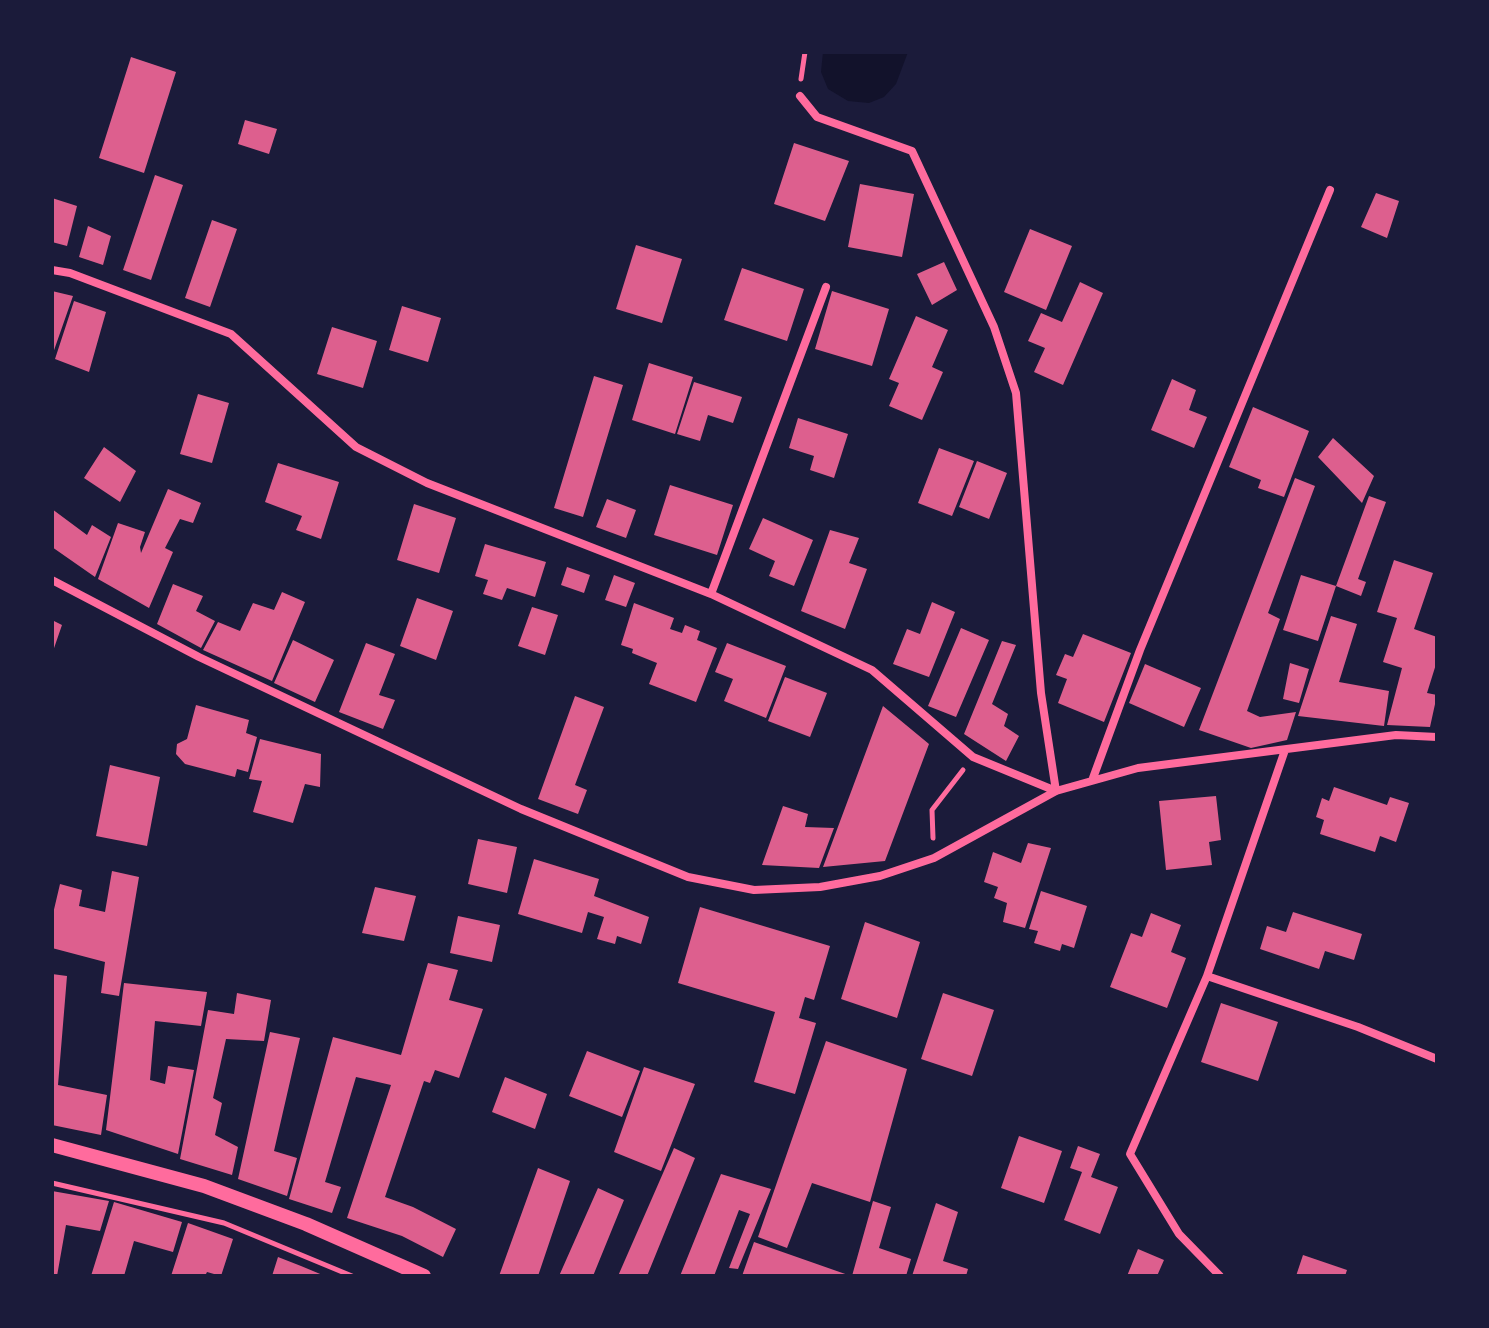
<!DOCTYPE html>
<html>
<head>
<meta charset="utf-8">
<style>
	body { margin:0 }
	#map { position:relative; width:1489px; height:1328px; overflow:hidden; background:#1b1b3a; font-family:"Open Sans",sans-serif }
	canvas { display:block }
	.frame { position:absolute; inset:0; border:54px solid #1b1b3a; pointer-events:none }
</style>
</head>
<body>
<div id="map">
<canvas width="1489" height="1328"></canvas>
<div class="frame"></div>
</div>
<script>
const context = document.querySelector('canvas').getContext('2d');
context.lineJoin = 'round';
function paint(path, color) { context.fillStyle = color; context.fill(path, 'evenodd'); }
const shape = rows => new Path2D(rows.map(r => 'M' + r).join(''));
function stroke(path, color, width, dash) { context.strokeStyle = color; context.lineWidth = width; context.lineCap = dash ? 'butt' : 'round'; context.setLineDash(dash || []); context.stroke(path); }
const water = shape([
	[823,52,908,52,896,84,884,97,869,103,848,101,828,89,821,72]
]);
const building = shape([
	[131,57,176,72,144,173,99,158],
	[245,120,277,129,269,154,238,144],
	[794,143,849,161,825,221,774,204],
	[155,175,183,185,151,280,123,270],
	[860,184,914,194,902,257,848,247],
	[1376,193,1399,201,1387,238,1361,227],
	[52,198,77,206,67,246,52,242],
	[212,220,237,229,210,307,185,298],
	[88,226,111,236,103,265,79,257],
	[1030,229,1072,246,1046,310,1004,292],
	[636,245,682,259,662,323,616,309],
	[944,262,957,290,932,305,917,274],
	[742,268,804,289,787,341,724,320],
	[1080,282,1103,293,1063,385,1034,372,1045,348,1028,341,1041,313,1062,322],
	[52,291,73,296,52,356],
	[832,291,889,309,872,366,815,349],
	[74,301,106,312,89,372,55,359],
	[402,306,441,318,428,362,389,350],
	[916,316,948,330,932,367,943,372,922,420,889,406,899,383,889,379],
	[332,327,377,341,363,388,317,374],
	[649,363,693,377,675,434,632,420],
	[594,376,623,385,583,517,554,508],
	[1172,379,1196,390,1189,410,1207,417,1194,448,1151,430],
	[694,382,742,397,733,423,708,415,700,441,677,434],
	[198,394,229,403,212,463,180,454],
	[1253,407,1309,431,1284,497,1258,488,1261,480,1229,467],
	[798,418,848,434,834,478,810,470,814,456,789,448],
	[1333,438,1374,476,1362,503,1318,457],
	[104,447,136,471,120,502,84,478],
	[939,448,974,461,952,516,918,503],
	[977,461,1007,473,989,519,959,507],
	[278,463,339,482,321,539,296,530,302,516,265,502],
	[1295,478,1315,486,1268,613,1280,619,1247,711,1260,717,1296,712,1287,740,1251,748,1199,730],
	[670,485,733,505,717,555,654,535],
	[168,489,201,503,193,523,180,519,165,548,173,552,149,608,98,579,118,523,145,532,140,547,141,553],
	[1369,496,1386,502,1358,579,1366,582,1361,596,1336,586],
	[607,499,636,510,626,538,596,527],
	[414,504,456,518,439,573,397,560],
	[52,509,87,535,92,525,111,537,95,577,52,547],
	[763,518,813,540,794,586,769,576,775,561,749,549],
	[830,530,859,538,849,563,867,569,845,629,801,611],
	[485,544,546,562,535,597,507,588,502,600,483,594,488,580,475,576],
	[1394,560,1433,573,1414,629,1437,637,1437,661,1427,693,1437,695,1430,727,1387,725,1402,668,1383,662,1397,618,1377,612],
	[567,567,590,575,584,593,561,585],
	[614,575,635,583,626,607,605,600],
	[1301,575,1336,586,1318,641,1283,630],
	[173,584,203,596,196,611,215,621,201,648,157,624],
	[282,592,305,602,272,681,203,650,218,622,240,631,253,603,274,610],
	[417,598,453,611,436,660,400,646],
	[932,602,955,612,929,677,893,664,907,629,920,634],
	[634,603,674,618,670,629,682,633,685,625,700,631,697,640,717,648,696,702,649,684,657,663,632,653,633,649,621,645],
	[532,607,558,615,545,655,518,646],
	[1331,616,1357,624,1339,682,1389,691,1384,726,1298,716],
	[52,620,62,625,52,654],
	[961,628,989,640,956,717,928,706],
	[1083,634,1131,653,1104,722,1058,703,1067,679,1056,675,1065,654,1073,657],
	[293,640,334,660,315,702,274,683],
	[1002,641,1016,645,992,704,1008,714,1004,726,1019,736,1006,761,964,734],
	[366,643,395,654,379,695,395,700,383,729,339,712],
	[727,643,786,666,766,718,724,701,733,679,715,672],
	[1290,663,1309,669,1299,703,1283,699],
	[1145,664,1201,688,1184,727,1129,703],
	[785,677,827,693,810,737,768,721],
	[575,696,604,707,575,785,587,790,578,814,538,799],
	[196,705,249,720,246,733,257,737,248,772,237,769,235,777,185,764,176,754,177,744,187,739],
	[883,706,929,744,885,861,823,867],
	[260,739,321,754,320,787,305,784,293,823,253,812,262,781,249,779],
	[110,765,160,777,147,846,96,836],
	[1334,787,1387,805,1390,797,1409,803,1396,842,1380,836,1375,852,1320,834,1324,820,1316,817,1322,798,1329,801],
	[1216,796,1221,840,1209,842,1212,865,1166,870,1159,801],
	[783,806,808,814,805,827,834,828,819,868,762,865],
	[478,839,517,847,507,893,468,884],
	[1028,843,1051,848,1025,928,1003,922,1007,903,994,898,998,887,984,882,993,852,1021,863],
	[534,859,599,879,594,896,649,917,641,944,617,936,615,944,597,939,604,917,588,912,582,933,518,914],
	[112,871,139,877,119,996,101,993,105,962,52,948,52,918,60,884,82,890,79,906,105,912],
	[375,887,416,896,404,941,362,933],
	[1041,891,1087,906,1074,948,1062,944,1060,951,1034,943,1038,931,1029,929],
	[700,907,830,946,814,1000,805,997,799,1018,816,1023,795,1094,754,1082,775,1012,678,983],
	[1293,912,1362,934,1354,960,1325,951,1319,969,1260,949,1267,926,1286,932],
	[1151,913,1181,925,1171,952,1186,958,1167,1008,1110,987,1131,933,1142,937],
	[458,916,500,925,492,962,450,953],
	[865,922,920,942,897,1018,841,999],
	[428,963,458,970,449,1000,483,1009,459,1078,435,1070,430,1083,424,1081,385,1197,413,1207,456,1229,443,1257,402,1236,347,1218,391,1085,356,1077,325,1182,341,1187,332,1213,289,1199,333,1037,401,1055],
	[52,974,67,976,58,1085,107,1095,101,1135,52,1125],
	[124,983,207,992,201,1026,155,1021,150,1080,165,1084,168,1066,194,1070,178,1154,106,1130],
	[237,993,271,1000,264,1041,226,1039,213,1098,222,1103,215,1135,238,1147,232,1175,180,1159,208,1010,234,1014],
	[943,993,994,1010,972,1076,921,1059],
	[1221,1003,1278,1022,1258,1081,1201,1062],
	[270,1032,300,1038,274,1151,297,1158,287,1196,238,1179],
	[826,1041,907,1069,870,1202,812,1183,787,1248,758,1237],
	[587,1051,640,1071,622,1117,569,1096],
	[644,1067,695,1084,661,1171,614,1152],
	[505,1077,547,1094,535,1129,492,1112],
	[1019,1136,1062,1151,1044,1203,1001,1188],
	[1078,1146,1100,1154,1091,1177,1118,1187,1100,1234,1064,1220,1082,1172,1070,1168],
	[674,1148,695,1158,647,1276,618,1276],
	[538,1168,570,1181,538,1276,499,1276],
	[721,1174,771,1189,738,1269,729,1268,750,1214,739,1210,714,1276,680,1276],
	[598,1188,624,1200,593,1276,559,1276],
	[52,1191,109,1201,100,1231,66,1225,57,1276,52,1276],
	[873,1201,891,1207,879,1248,911,1259,906,1276,852,1276],
	[114,1202,182,1222,173,1252,134,1241,124,1276,91,1276],
	[936,1203,958,1212,943,1261,968,1269,966,1276,912,1276],
	[188,1223,233,1239,221,1276,207,1272,205,1276,171,1276],
	[754,1242,851,1276,742,1276],
	[1138,1249,1164,1260,1157,1276,1127,1276],
	[1303,1255,1347,1270,1345,1276,1296,1276],
	[278,1257,301,1266,325,1276,272,1276]
]);
const path = shape([
	[801,79,805,52],
	[933,838,932,810,963,770],
	[52,1183,224,1223,352,1276]
]);
const minor = shape([
	[800,96,817,117,912,151,994,327,1016,393,1041,693,1056,791],
	[52,270,70,273,231,334,356,447,427,483,711,594,872,670,973,757,1056,791],
	[52,580,199,657,521,809,688,877,754,890,820,887,880,876,934,858,1056,791,1138,768,1396,735,1437,737],
	[711,594,826,287],
	[1093,778,1140,650,1330,190],
	[1207,976,1358,1027,1437,1059],
	[1220,1276,1179,1234,1130,1154,1207,976,1285,750]
]);
const tertiary = shape([
	[52,1145,204,1186,306,1224,424,1276]
]);
paint(water, '#12122b');
paint(building, '#dd5f8e');
stroke(path, '#ff6b9d', 5);
stroke(minor, '#ff6b9d', 8);
stroke(tertiary, '#ff6b9d', 14);
</script>
</body>
</html>
